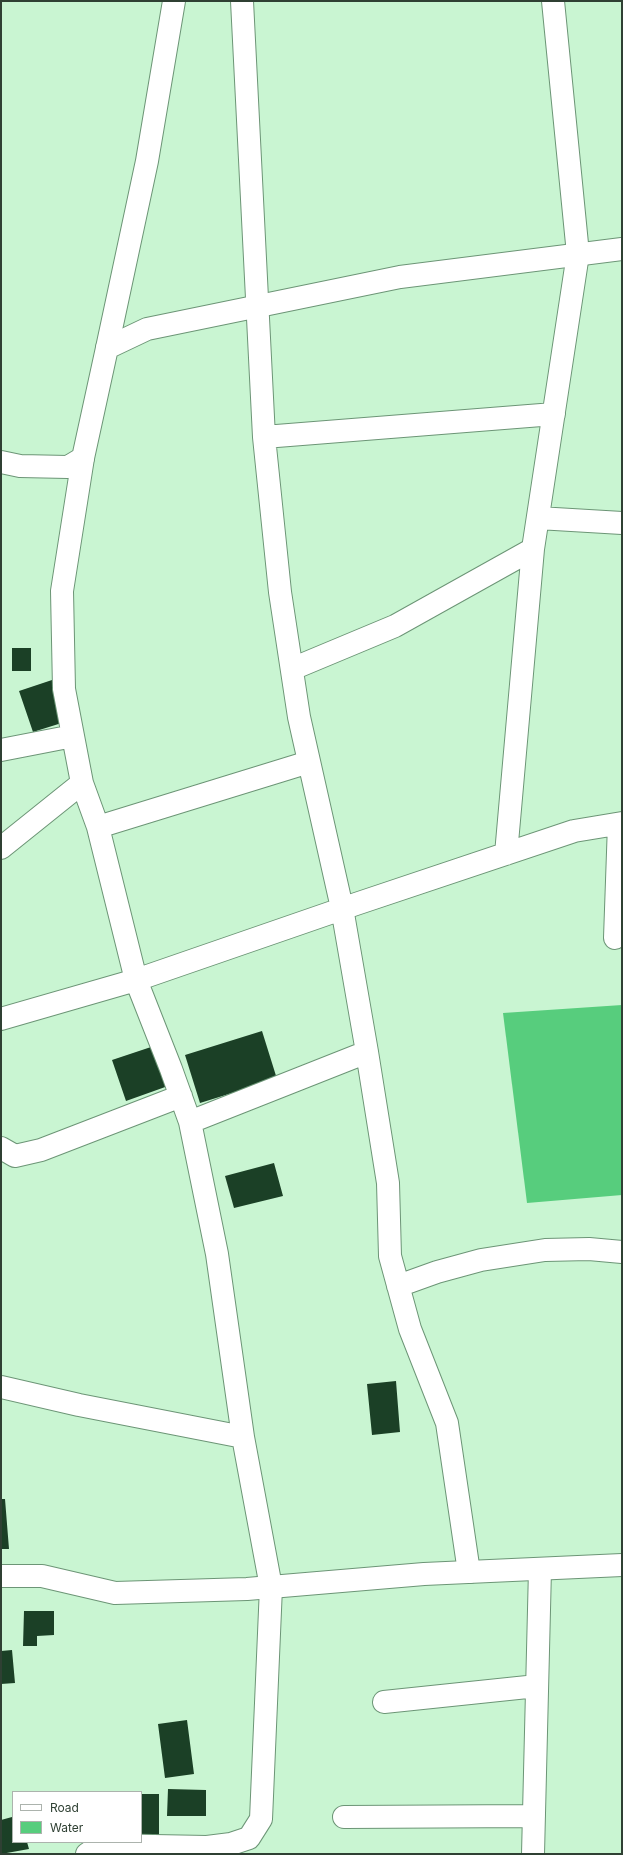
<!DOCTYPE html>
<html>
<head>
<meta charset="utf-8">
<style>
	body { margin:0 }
	#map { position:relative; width:623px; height:1855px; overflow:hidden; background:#c9f5d2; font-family:Inter,sans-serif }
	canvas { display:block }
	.frame { position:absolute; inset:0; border:2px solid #2f4033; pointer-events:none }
	.legend { position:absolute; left:12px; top:1791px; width:130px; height:52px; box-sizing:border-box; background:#fff; border:1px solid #acb3ad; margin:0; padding:5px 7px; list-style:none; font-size:12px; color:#2f4033 }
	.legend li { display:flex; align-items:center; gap:8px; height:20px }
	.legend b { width:20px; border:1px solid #acb3ad }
</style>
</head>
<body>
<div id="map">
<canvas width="623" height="1855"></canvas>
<div class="frame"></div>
<ul class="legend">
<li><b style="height:5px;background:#fff"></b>Road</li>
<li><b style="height:11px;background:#57cd7d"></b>Water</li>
</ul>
</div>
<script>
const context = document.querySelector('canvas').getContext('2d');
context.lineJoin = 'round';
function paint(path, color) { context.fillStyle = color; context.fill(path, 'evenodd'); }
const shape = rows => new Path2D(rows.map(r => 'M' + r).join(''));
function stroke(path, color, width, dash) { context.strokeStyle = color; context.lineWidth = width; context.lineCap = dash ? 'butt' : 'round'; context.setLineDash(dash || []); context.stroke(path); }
const water = shape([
	[622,1005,622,1195,527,1203,503,1013]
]);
const building = shape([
	[12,648,31,648,31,671,12,671],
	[55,679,68,721,33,732,19,691],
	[262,1031,277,1079,200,1103,185,1055],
	[154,1046,168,1086,126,1101,112,1060],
	[274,1163,283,1196,234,1208,225,1176],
	[396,1381,400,1432,372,1435,367,1384],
	[1,1499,5,1499,9,1549,1,1549],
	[24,1611,54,1611,54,1635,37,1636,37,1646,23,1646],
	[12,1650,15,1683,1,1684,1,1651],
	[187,1720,194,1774,165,1778,158,1724],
	[168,1789,206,1790,206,1816,167,1816],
	[141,1794,159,1794,159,1836,141,1836],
	[12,1817,13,1842,27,1842,29,1849,1,1854,1,1820]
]);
const minor = shape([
	[242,1,264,437,280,592,299,717,342,908,367,1052,388,1183,390,1256,410,1329,447,1423,469,1572],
	[107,348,147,161,174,1],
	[264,437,554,414],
	[83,458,62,591,64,689,82,783,98,827,136,980,171,1069,190,1122,217,1254,243,1437,271,1587,261,1819,249,1838,231,1844,207,1847,100,1845,87,1854],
	[538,518,622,523],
	[292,669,395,626,533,549],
	[1,750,73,736],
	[98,827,309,762],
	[1,848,82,783],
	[506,854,533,549,578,254,553,1],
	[615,938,619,824],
	[1,1019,136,980,356,904,574,831,622,823],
	[190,1122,367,1052],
	[1,1148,15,1156,41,1150,181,1096],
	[398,1286,437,1272,481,1260,545,1250,589,1249,622,1252],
	[1,1387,79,1405,243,1437],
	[384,1702,537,1686],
	[344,1817,534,1816],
	[533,1854,540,1569]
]);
const tertiary = shape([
	[1,462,20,466,68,467,83,458,107,348,147,329,400,277,622,249],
	[1,1576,42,1576,115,1593,247,1589,424,1574,622,1565]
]);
paint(water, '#57cd7d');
paint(building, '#1b4026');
stroke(minor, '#6c9576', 24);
stroke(tertiary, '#6c9576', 24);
stroke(minor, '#fff', 22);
stroke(tertiary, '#fff', 22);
</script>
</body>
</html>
